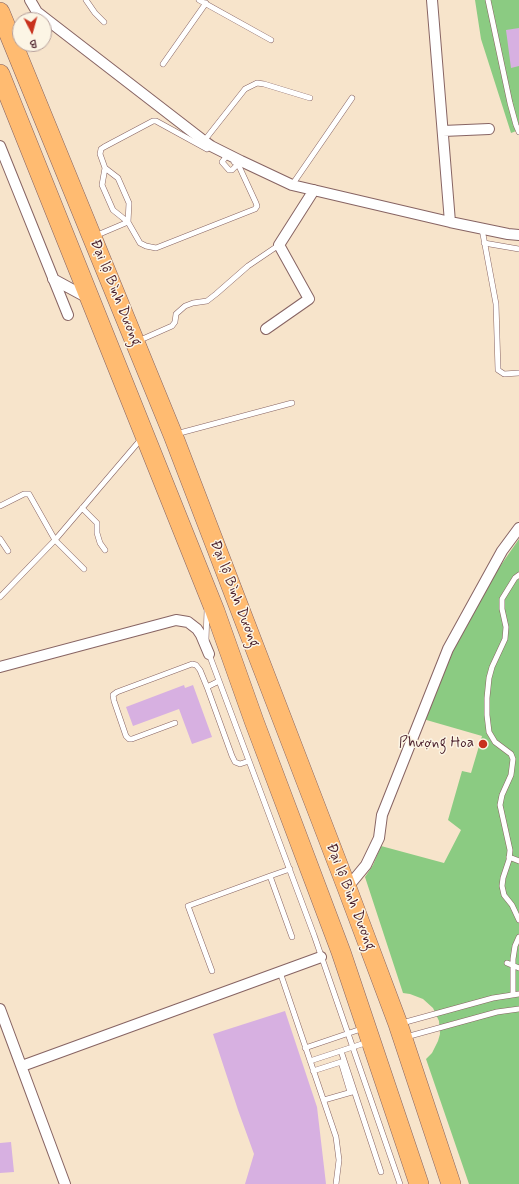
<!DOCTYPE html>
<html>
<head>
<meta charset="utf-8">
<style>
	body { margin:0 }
	#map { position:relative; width:519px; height:1184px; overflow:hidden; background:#f7e4cb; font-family:Mynerve,sans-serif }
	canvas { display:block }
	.north { position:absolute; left:12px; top:12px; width:40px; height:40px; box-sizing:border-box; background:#fcf5e5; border:1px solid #b59f9b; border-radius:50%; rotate:174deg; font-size:11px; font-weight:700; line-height:16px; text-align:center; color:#4a1f2b }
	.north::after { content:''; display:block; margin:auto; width:14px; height:18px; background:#c8321e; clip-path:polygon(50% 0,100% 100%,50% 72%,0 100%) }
</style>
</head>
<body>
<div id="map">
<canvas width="519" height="1184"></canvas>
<div class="north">B</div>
</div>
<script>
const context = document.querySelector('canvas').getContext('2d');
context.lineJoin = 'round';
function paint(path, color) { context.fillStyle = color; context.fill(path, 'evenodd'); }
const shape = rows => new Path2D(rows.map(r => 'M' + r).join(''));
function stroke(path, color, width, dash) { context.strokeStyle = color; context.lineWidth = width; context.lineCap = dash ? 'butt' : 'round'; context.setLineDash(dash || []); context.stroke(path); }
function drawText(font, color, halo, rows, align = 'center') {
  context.font = font + ' Mynerve,sans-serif'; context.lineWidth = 3; context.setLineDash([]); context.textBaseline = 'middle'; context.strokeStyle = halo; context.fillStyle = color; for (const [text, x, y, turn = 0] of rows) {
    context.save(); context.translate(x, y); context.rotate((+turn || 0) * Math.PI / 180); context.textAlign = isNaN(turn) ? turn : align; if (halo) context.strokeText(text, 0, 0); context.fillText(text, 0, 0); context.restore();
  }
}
const green = shape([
	[475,0,519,0,519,130,511,133,481,39],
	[519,539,519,1184,469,1184,426,1059,432,1053,438,1041,440,1034,439,1021,433,1008,423,999,410,994,403,993,365,877,373,865,381,846,444,863,461,830,448,820,462,771,471,773,482,736,423,719,450,655,494,575]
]);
const building = shape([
	[519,28,519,66,511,68,506,30],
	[184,685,185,688,193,685,212,737,192,744,179,709,133,726,126,707],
	[285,1011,317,1107,326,1184,245,1184,254,1154,238,1110,213,1034],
	[11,1142,14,1172,0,1173,0,1143]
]);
const lane = shape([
	[86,0,95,13,104,22],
	[199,0,271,40],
	[488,0,510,103,516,125,519,132],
	[163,64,206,3],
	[204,141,245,89,257,83,264,84,310,98],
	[228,154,222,162,229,170,232,170,239,163],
	[105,168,100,154,101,149,104,147,153,121,156,121,207,149],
	[105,168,118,178,129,203,128,222,113,210,102,185,105,168],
	[292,185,352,98],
	[482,229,496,304,498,370,504,374,519,373],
	[95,236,128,222,140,243,146,246,156,248,255,209,257,206,256,203,238,164,234,162],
	[484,243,519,249],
	[138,341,172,326,175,322,176,314,185,306,193,303,207,301,216,294,248,266,279,245],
	[176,434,292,403],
	[0,506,24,494,29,494,55,540,84,569],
	[82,508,97,523,97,533,100,543,105,550],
	[0,539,8,551],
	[519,575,515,578,502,599,502,609,506,627,505,639,492,667,489,678,487,698,487,715,489,732,495,742,511,754,513,759,511,775,502,795,500,805,510,850,509,860,503,878,502,886,504,895,512,905,519,920],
	[0,597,55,540,142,438],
	[206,640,207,610],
	[209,654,314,935,400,1184],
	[219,681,207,687,232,756,235,762,240,764,249,761],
	[175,723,132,739,129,739,126,736,114,701,113,695,117,692,192,664,196,665,200,670,207,687],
	[509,857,519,861],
	[270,876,290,869],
	[507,963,519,968],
	[212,971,188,906,270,876,292,937],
	[280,972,336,1137,339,1160,336,1184],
	[513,995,513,959,515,946,519,937],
	[402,1023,493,998,519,994],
	[406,1037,497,1012,519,1009],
	[305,1048,364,1028],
	[341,1051,381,1172],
	[310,1061,368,1042],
	[313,1071,341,1062,350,1092],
	[324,1100,352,1092]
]);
const street = shape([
	[30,0,37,12,204,141,211,146,241,161,292,185,450,222,508,234,519,235],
	[432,0,450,222],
	[443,131,489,129],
	[0,146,68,315],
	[53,279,88,298],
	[266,329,309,299,279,245,314,190],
	[0,667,176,620,188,622,197,629,201,635,209,654],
	[347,888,366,865,379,838,382,815,448,649,502,551,519,528],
	[0,1009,65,1184],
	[22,1066,321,957]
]);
const highway = shape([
	[0,12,173,435,347,888,398,1024,451,1184],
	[0,74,215,611,254,721,341,952,419,1184]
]);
const markers = [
	[483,744,5,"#c8321e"]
];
const streetNames = [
	["Đại lộ Bình Dương",115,293,68],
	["Đại lộ Bình Dương",234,594,69],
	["Đại lộ Bình Dương",350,897,69]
];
const poiNames = [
	["Phượng Hoa",474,744]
];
paint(green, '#8bcb82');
paint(building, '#d7b0e1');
stroke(lane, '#876463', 6);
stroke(street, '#876463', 12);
stroke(highway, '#876463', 20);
stroke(lane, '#fff', 5);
stroke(street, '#fff', 10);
stroke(highway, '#ffbb71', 19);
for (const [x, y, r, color] of markers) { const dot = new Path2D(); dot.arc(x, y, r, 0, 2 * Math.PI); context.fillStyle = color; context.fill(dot); stroke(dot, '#fcf5e5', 1.5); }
drawText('15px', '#4a1f2b', '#fcf5e5', streetNames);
drawText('15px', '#4a1f2b', '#fcf5e5', poiNames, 'right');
</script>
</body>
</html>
